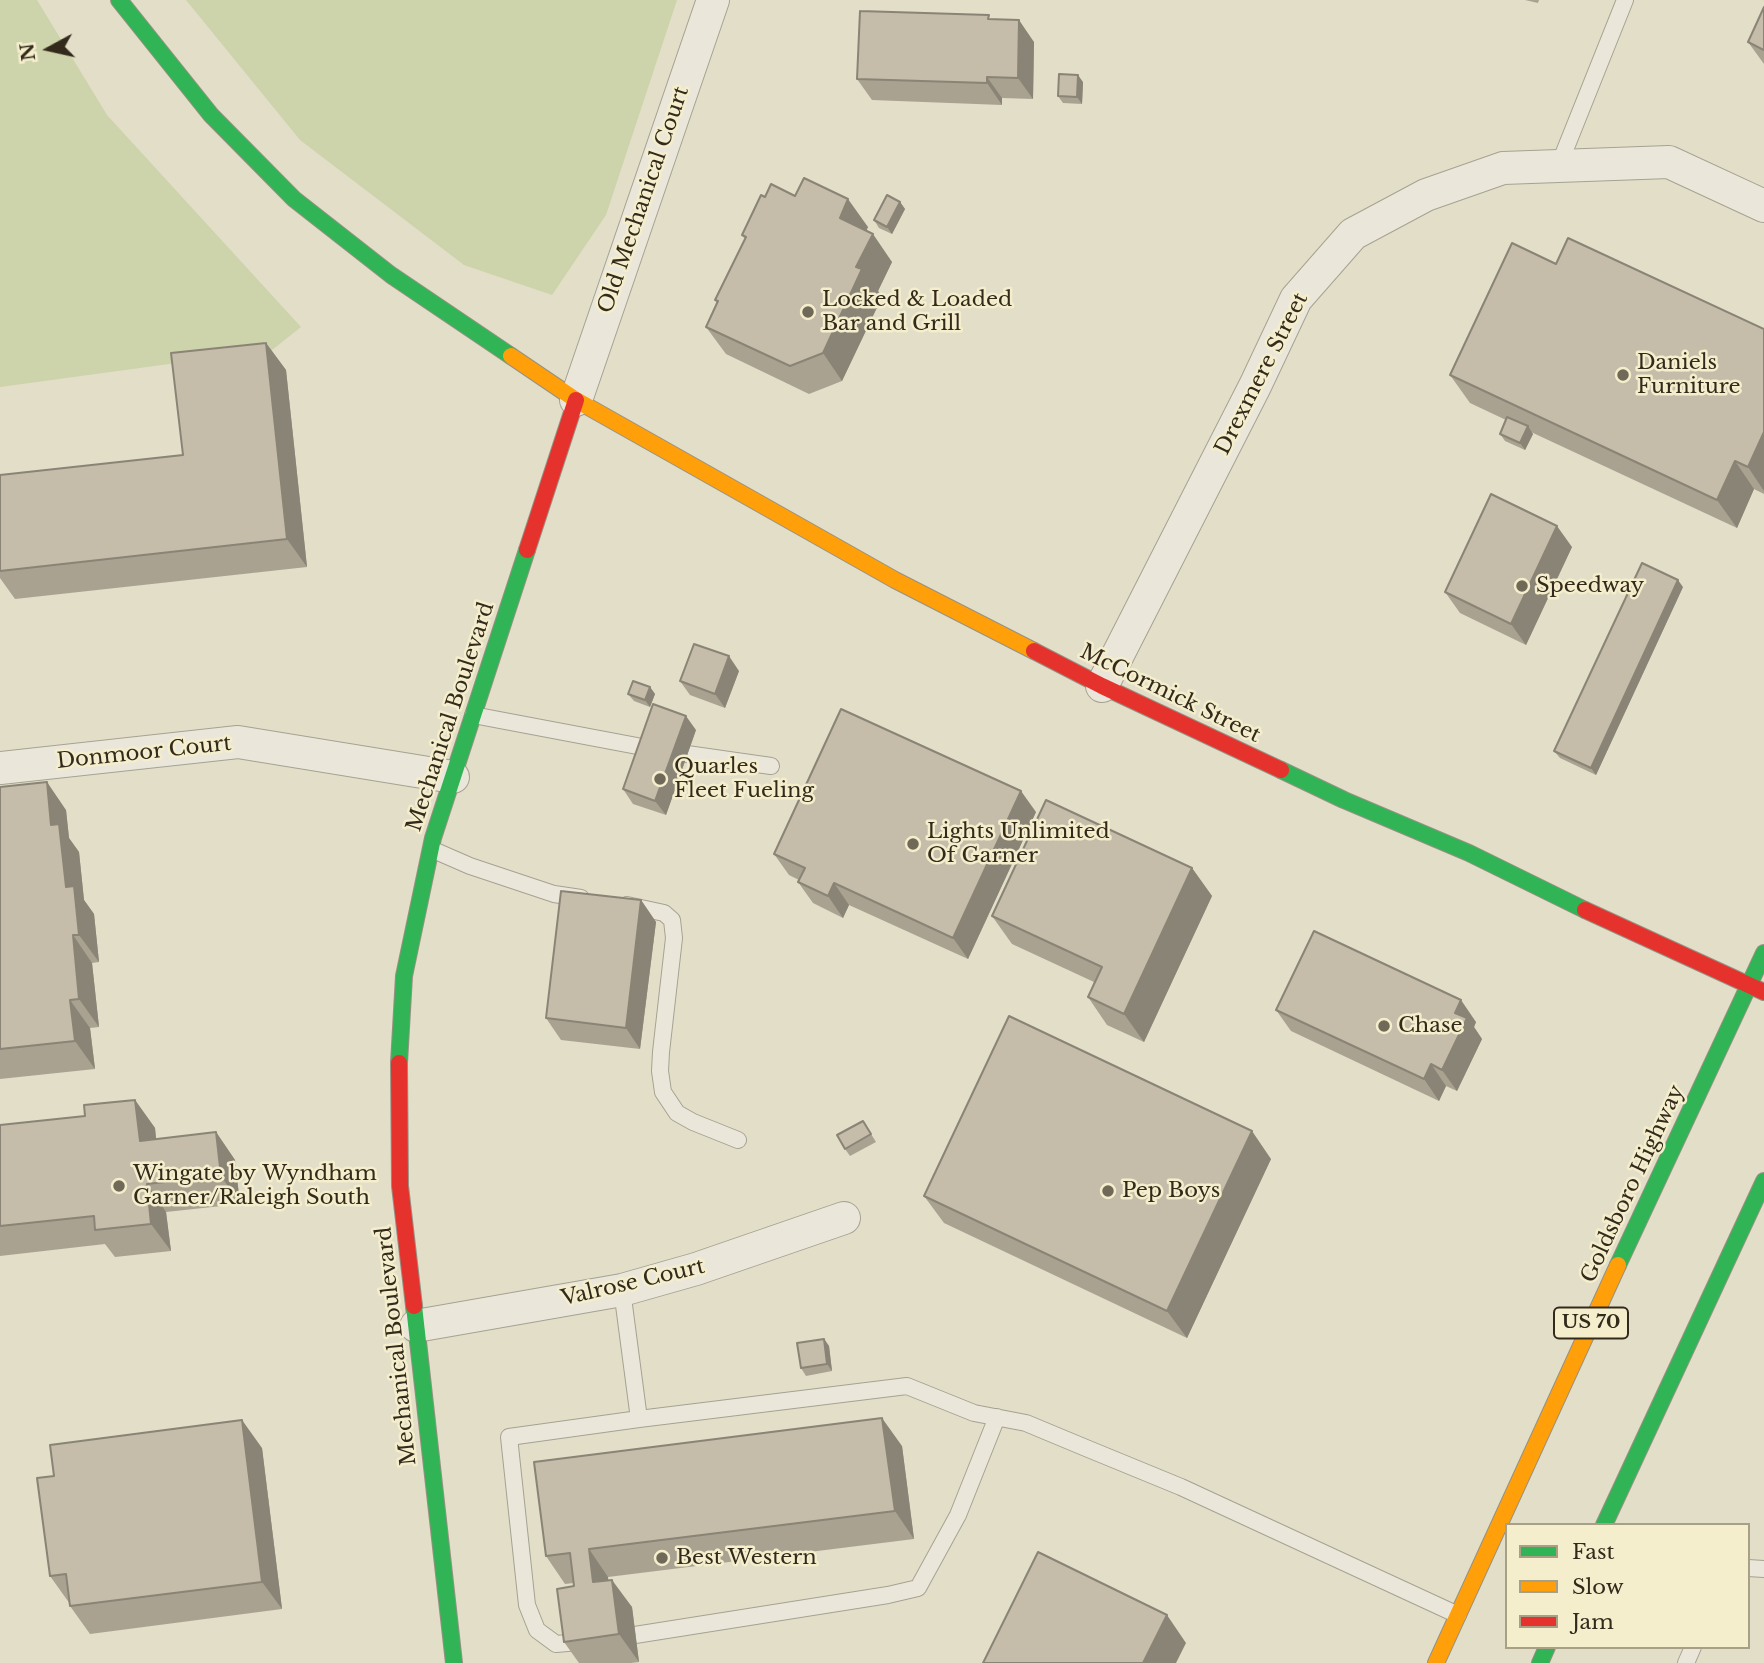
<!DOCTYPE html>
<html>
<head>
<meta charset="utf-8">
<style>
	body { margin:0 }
	#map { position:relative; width:1764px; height:1663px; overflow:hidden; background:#e2dec8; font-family:"Libre Baskerville",serif }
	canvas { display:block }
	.legend { position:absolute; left:1505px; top:1523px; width:245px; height:126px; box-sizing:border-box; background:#f4eecd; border:2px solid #a7a086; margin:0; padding:9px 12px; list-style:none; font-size:21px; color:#342a1c }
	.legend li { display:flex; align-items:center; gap:14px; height:35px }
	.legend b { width:35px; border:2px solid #a7a086 }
	.north { position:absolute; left:14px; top:14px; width:70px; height:70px; -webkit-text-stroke:5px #f4eecd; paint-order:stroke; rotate:262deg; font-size:19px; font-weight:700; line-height:28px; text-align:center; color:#342a1c }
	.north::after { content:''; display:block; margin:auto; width:24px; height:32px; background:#342a1c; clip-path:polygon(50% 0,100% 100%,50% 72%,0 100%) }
</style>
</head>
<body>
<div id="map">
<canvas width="1764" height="1663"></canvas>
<ul class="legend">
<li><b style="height:9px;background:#30b455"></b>Fast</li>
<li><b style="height:9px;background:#ff9f0a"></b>Slow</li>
<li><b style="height:9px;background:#e5322d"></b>Jam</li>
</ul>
<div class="north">N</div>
</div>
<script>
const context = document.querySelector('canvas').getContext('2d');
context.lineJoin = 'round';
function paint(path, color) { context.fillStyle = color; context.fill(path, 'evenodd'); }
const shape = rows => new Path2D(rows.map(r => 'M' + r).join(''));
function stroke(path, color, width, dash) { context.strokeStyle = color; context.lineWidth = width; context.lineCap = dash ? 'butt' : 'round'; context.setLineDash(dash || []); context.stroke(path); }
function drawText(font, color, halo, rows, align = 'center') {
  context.font = font + ' "Libre Baskerville",serif'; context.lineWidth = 5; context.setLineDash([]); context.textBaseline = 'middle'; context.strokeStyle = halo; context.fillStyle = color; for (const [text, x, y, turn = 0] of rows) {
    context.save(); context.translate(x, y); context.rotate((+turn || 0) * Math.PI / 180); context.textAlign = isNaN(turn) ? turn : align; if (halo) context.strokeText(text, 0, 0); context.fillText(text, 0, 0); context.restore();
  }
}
const green = shape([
	[0,0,37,0,107,115,301,327,272,350,0,387],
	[186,0,677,0,606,215,552,295,464,265,300,140]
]);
const lane = shape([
	[1559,165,1625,0],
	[473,715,653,749],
	[687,754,771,766],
	[431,849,470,866,554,894,581,898],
	[627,905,664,913,672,920,674,938,661,1052,660,1071,663,1092,677,1113,693,1122,738,1140],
	[622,1290,639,1419,907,1386,974,1413,1026,1423,1086,1448,1181,1487,1458,1615],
	[1748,1568,1764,1569],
	[635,1635,888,1595,918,1588,958,1515,997,1417],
	[579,1642,556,1644,537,1630,527,1605,509,1437,639,1419],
	[1686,1663,1693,1647]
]);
const street = shape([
	[576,400,713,0],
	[1102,686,1255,386,1296,299,1353,234,1426,195,1503,168,1669,162,1764,206],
	[0,768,238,742,453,777],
	[416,1326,622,1290,696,1269,844,1218]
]);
const fast = shape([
	[119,0,211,115,294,199,391,275,511,356],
	[1281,770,1344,800,1469,853,1585,910],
	[399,1063,404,976,433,838,527,550],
	[1618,1265,1764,953],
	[414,1306,454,1663],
	[1604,1525,1764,1181],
	[1540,1663,1547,1647]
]);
const slow = shape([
	[511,356,576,400,895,580,1034,651],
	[1436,1663,1618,1265]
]);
const jam = shape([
	[527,550,576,400],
	[1034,651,1102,686,1281,770],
	[1585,910,1764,992],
	[399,1063,400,1186,414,1306]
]);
const wall = shape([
	[1525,0,1539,0,1538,3],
	[1764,7,1764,64,1748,42],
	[992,20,1034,42,1033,99,1002,98,1002,105,872,100,857,79],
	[1083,82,1082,104,1063,103,1058,96],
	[795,196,868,227,866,231,892,262,878,291,882,297,842,381,809,394,726,354,706,327,717,303,715,300,745,239,742,235,765,197],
	[900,202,905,209,892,234,879,228,874,220],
	[1556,264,1764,329,1764,494,1754,489,1737,528,1531,432,1533,434,1525,450,1505,441,1500,434,1506,420,1470,403,1450,375],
	[266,343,286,370,307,567,15,599,0,578,0,475,183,455],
	[1572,547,1526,645,1460,613,1445,592],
	[1683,587,1596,775,1560,758,1554,751],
	[739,671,725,708,690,695,680,681],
	[650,687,655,694,650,707,634,701,628,694],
	[696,730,666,815,633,804,623,789],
	[0,787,66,810,69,838,79,852,84,900,94,914,99,962,92,963,99,1027,90,1028,95,1069,0,1079],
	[1036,812,968,959,849,905,843,918,813,903,798,882,799,880,789,875,774,854],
	[1192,868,1212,896,1144,1042,1107,1025,1088,997,1094,982,1012,944,992,916],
	[641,900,656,922,640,1049,561,1040,546,1018],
	[1276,1010,1476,1022,1474,1027,1482,1039,1457,1091,1446,1086,1439,1101,1291,1031],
	[135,1100,155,1128,156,1139,216,1132,235,1160,240,1204,166,1212,171,1251,115,1257,105,1244,0,1256,0,1125,85,1116],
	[863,1121,876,1142,850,1156,845,1149],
	[1271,1159,1187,1338,944,1223,924,1196],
	[824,1339,829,1346,832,1371,806,1376,801,1368],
	[902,1446,914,1539,608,1577,608,1580,632,1607,639,1662,631,1663,579,1663,564,1642,574,1586,574,1583,565,1584,546,1556],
	[262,1448,282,1609,90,1634,70,1606,70,1604,50,1576]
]);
const shadedWall = shape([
	[1019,20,1034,42,1033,99,1018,78],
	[1078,75,1083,82,1082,104,1077,97],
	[987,77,1002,98,1002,105,987,83],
	[848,199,868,227,859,246,840,218],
	[900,202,905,209,892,234,887,227],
	[873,234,892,262,878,291,882,297,842,381,823,353,856,267],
	[266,343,286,370,307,567,287,539],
	[1528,426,1533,434,1525,450,1520,443],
	[1764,432,1764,491,1748,467],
	[1735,461,1754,489,1737,528,1717,500],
	[1557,526,1572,547,1526,645,1511,624],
	[1678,580,1683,587,1596,775,1591,768],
	[729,656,739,671,725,708,715,694],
	[650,687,655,694,650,707,645,700],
	[686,716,696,730,666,815,655,801],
	[47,782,66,810,69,838,79,852,84,900,94,914,99,962,79,935,66,887,51,825],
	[1021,791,1036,812,968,959,953,938],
	[1192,868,1212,896,1144,1042,1124,1014],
	[834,883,849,905,843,918,828,896],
	[641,900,656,922,640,1049,626,1028],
	[73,935,92,963,99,1027,79,999],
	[70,1000,90,1028,95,1069,75,1041],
	[1461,1000,1476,1022,1474,1027,1482,1039,1457,1091,1442,1070,1455,1013],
	[1431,1064,1446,1086,1439,1101,1424,1079],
	[135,1100,155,1128,159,1169,140,1141],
	[1252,1131,1271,1159,1187,1338,1167,1311],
	[216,1132,235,1160,240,1204,221,1176],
	[147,1184,166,1212,171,1251,151,1224],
	[824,1339,829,1346,832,1371,827,1364],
	[882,1418,902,1446,914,1539,895,1511],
	[242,1420,262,1448,282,1609,262,1582],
	[589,1549,608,1577,612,1610,593,1582],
	[612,1580,632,1607,639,1662,619,1634],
	[1167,1615,1186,1643,1176,1663,1143,1663]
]);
const building = shape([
	[1764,7,1764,50,1748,42,1764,7],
	[860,11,989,15,988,19,1019,20,1018,78,987,77,987,83,857,79,860,11],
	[1059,74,1078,75,1077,97,1058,96,1059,74],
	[804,178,848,199,840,218,873,234,856,267,862,269,823,353,790,366,706,327,718,301,715,300,746,237,742,235,761,195,765,197,771,184,795,196,804,178],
	[887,195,900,202,887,227,874,220,887,195],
	[1568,238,1764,329,1764,432,1748,467,1735,461,1717,500,1450,375,1512,243,1556,264,1568,238],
	[266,343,287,539,0,571,0,475,183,455,171,353,266,343],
	[1507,417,1528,426,1520,443,1500,434,1507,417],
	[1491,494,1557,526,1511,624,1445,592,1491,494],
	[1642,563,1678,580,1591,768,1554,751,1642,563],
	[694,644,729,656,715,694,680,681,694,644],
	[633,681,650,687,645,700,628,694,633,681],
	[653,704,686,716,655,801,623,789,653,704],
	[841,709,1021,791,953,938,834,883,828,896,798,882,805,868,774,854,841,709],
	[47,782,51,825,59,824,66,887,74,886,79,935,73,935,79,999,70,1000,75,1041,0,1049,0,787,47,782],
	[1046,800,1192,868,1124,1014,1088,997,1102,967,992,916,1046,800],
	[561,891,641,900,626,1028,546,1018,561,891],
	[1314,931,1461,1000,1455,1013,1467,1018,1442,1070,1431,1064,1424,1079,1276,1010,1314,931],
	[1009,1016,1252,1131,1167,1311,924,1196,1009,1016],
	[135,1100,140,1141,216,1132,221,1176,147,1184,151,1224,95,1230,94,1216,0,1226,0,1125,85,1116,84,1105,135,1100],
	[863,1121,871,1134,845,1149,837,1135,863,1121],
	[824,1339,827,1364,801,1368,797,1343,824,1339],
	[882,1418,895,1511,589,1549,593,1582,612,1580,619,1634,564,1642,557,1589,574,1586,570,1553,546,1556,534,1462,882,1418],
	[242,1420,262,1582,70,1606,66,1574,50,1576,37,1478,54,1476,50,1445,242,1420],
	[1038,1552,1167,1615,1143,1663,983,1663,1038,1552]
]);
const markers = [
	[808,312,7,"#716958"],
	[1623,375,7,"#716958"],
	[1522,586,7,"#716958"],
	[660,779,7,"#716958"],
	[913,844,7,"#716958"],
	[1384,1026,7,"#716958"],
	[119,1186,7,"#716958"],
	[1108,1191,7,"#716958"],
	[662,1558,7,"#716958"]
];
const shields = [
	[1591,1323,74]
];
const shieldNames = [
	["US 70",1591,1323]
];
const streetNames = [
	["Old Mechanical Court",644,200,-71],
	["Drexmere Street",1262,374,-63],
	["McCormick Street",1170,694,26],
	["Mechanical Boulevard",451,717,-72],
	["Donmoor Court",144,753,-6],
	["Goldsboro Highway",1633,1184,-65],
	["Valrose Court",633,1283,-13],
	["Mechanical Boulevard",397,1346,-96]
];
const poiNames = [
	["Locked & Loaded",822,300],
	["Bar and Grill",822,324],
	["Daniels",1637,363],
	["Furniture",1637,387],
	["Speedway",1536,586],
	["Quarles",674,767],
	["Fleet Fueling",674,791],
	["Lights Unlimited",927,832],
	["Of Garner",927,856],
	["Chase",1398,1026],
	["Wingate by Wyndham",133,1174],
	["Garner/Raleigh South",133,1198],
	["Pep Boys",1122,1191],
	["Best Western",676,1558]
];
paint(green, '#cdd3aa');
stroke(lane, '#a6a292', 18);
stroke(street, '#a6a292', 34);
stroke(fast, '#969182', 18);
stroke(slow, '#969182', 18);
stroke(jam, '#969182', 18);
stroke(lane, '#eae7da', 16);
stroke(street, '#eae7da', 32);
stroke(fast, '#30b455', 16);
stroke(slow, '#ff9f0a', 16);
stroke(jam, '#e5322d', 16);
paint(wall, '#a9a291');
paint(shadedWall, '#8a8476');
paint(building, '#c5bca9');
stroke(building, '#8a8476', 2);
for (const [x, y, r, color] of markers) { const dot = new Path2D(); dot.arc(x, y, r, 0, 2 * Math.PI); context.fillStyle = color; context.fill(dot); stroke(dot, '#f4eecd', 2.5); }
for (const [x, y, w] of shields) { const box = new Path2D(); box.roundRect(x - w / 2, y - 15.5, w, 31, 5); context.fillStyle = '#f4eecd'; context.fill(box); stroke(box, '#342a1c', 2); }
drawText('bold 19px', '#342a1c', null, shieldNames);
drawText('21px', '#342a1c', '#f4eecd', streetNames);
drawText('21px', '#342a1c', '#f4eecd', poiNames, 'left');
</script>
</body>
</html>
